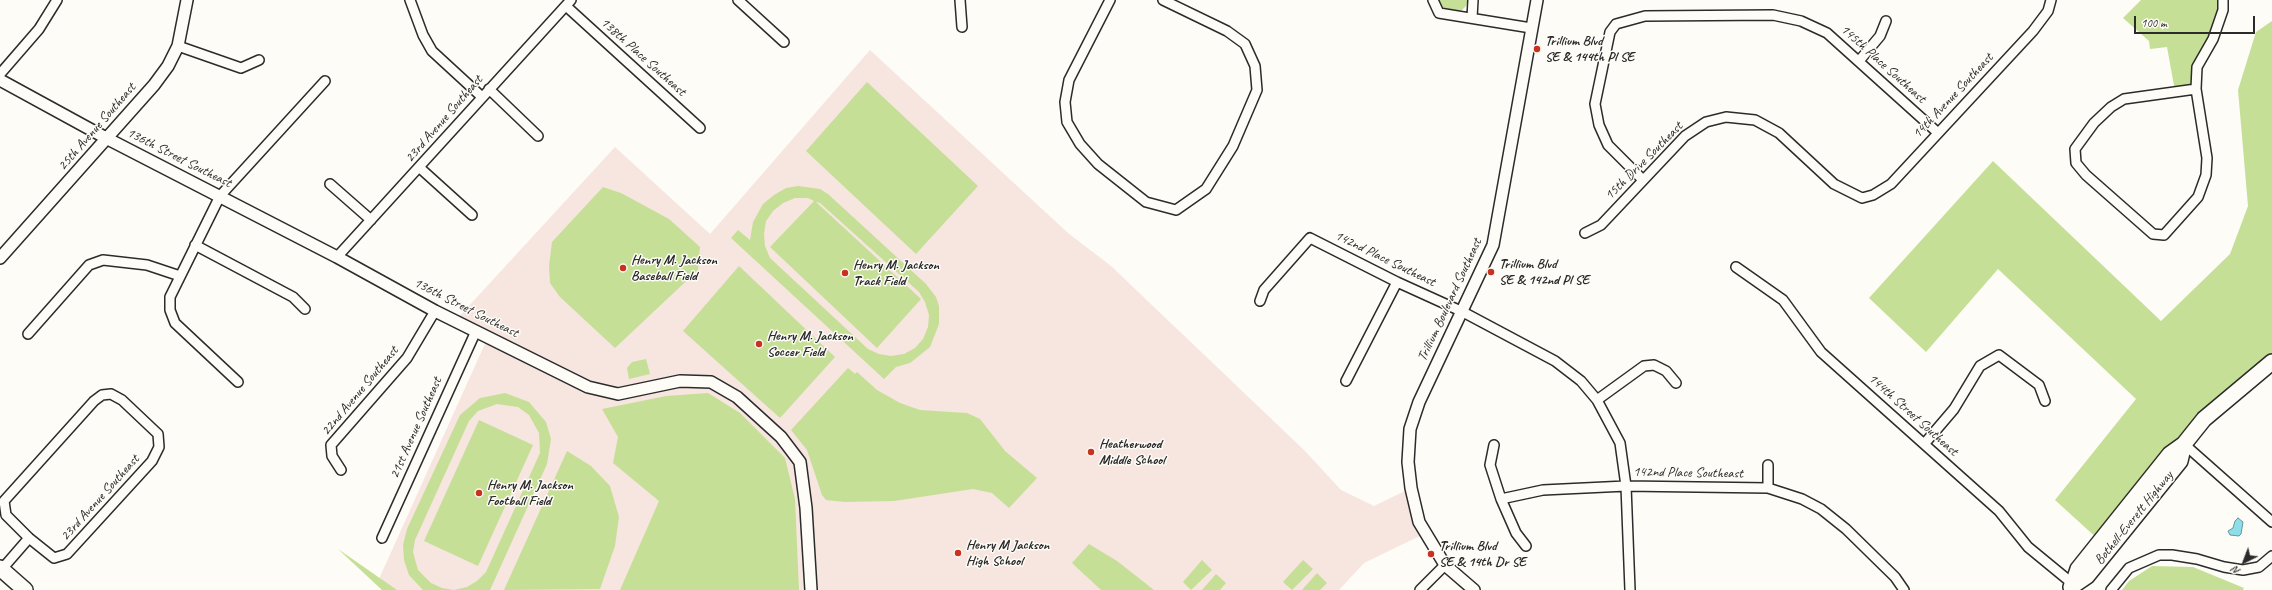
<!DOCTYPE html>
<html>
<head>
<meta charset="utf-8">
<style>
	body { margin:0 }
	#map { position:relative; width:2272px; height:590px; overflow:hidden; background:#fdfcf7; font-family:Caveat,sans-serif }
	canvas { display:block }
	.north { position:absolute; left:2224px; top:542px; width:40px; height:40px; -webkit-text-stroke:3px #fdfcf7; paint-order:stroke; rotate:222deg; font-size:11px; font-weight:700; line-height:16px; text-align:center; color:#2b2b2b }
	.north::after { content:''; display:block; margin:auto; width:14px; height:18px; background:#2b2b2b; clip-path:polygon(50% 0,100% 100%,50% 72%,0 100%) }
	.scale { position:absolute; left:2134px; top:16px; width:121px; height:18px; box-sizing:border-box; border:2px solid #2b2b2b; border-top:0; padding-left:5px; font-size:12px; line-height:14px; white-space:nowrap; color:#2b2b2b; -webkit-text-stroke:3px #fdfcf7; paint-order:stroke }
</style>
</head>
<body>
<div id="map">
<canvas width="2272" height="590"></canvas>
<div class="north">N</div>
<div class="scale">100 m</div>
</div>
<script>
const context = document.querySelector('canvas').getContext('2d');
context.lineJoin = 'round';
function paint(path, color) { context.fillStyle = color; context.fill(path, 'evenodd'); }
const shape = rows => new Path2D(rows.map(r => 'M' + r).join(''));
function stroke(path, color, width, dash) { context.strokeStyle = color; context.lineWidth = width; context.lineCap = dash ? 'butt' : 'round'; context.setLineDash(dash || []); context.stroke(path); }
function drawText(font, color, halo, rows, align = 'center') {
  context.font = font + ' Caveat,sans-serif'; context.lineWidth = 3; context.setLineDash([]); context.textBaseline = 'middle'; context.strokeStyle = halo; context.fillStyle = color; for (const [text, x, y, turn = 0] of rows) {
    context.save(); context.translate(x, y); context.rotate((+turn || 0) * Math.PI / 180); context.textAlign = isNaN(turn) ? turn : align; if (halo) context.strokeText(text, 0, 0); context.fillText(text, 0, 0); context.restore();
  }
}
const built = shape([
	[870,50,1068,233,1111,266,1305,451,1341,490,1374,506,1411,488,1426,533,1364,563,1339,590,392,590,379,579,488,337,455,321,615,147,710,234]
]);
const green = shape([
	[1437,0,1468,0,1466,6,1461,11,1443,8],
	[2141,0,2223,0,2223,10,2197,67,2196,89,2175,91,2167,47,2150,49,2149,41,2123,18],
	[2272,21,2272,358,2184,444,2100,541,2055,500,2136,399,1998,269,1926,352,1869,298,1993,161,2161,321,2230,254,2248,206,2238,90,2256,32],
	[867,82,978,186,916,254,806,151],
	[798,186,820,189,828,194,926,284,936,297,939,306,939,324,930,347,910,363,896,367,884,379,731,238,738,230,750,240,753,222,763,204,774,195,786,188],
	[795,198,808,198,814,201,770,247,877,348,921,299,816,202,820,203,919,292,925,302,929,315,928,327,923,339,915,348,904,354,891,356,879,354,868,349,770,258,765,246,764,234,766,221,773,211,783,203],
	[603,187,621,193,669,219,700,247,698,270,615,348,560,297,550,283,549,266,552,242],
	[739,266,835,357,780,418,683,331],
	[646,359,650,374,629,379,627,368,632,362],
	[848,368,855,374,857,372,877,390,900,403,920,410,967,413,980,419,1005,451,1037,478,1009,508,992,493,973,489,894,501,845,502,826,500,822,495,807,450,791,430],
	[505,393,529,402,546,422,551,439,547,464,490,590,423,590,409,575,404,560,403,545,407,529,460,415,480,398],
	[497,404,518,407,529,415,539,433,540,453,486,572,477,581,467,587,454,590,442,588,431,583,418,570,413,552,415,540,469,421,478,411],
	[708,393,740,413,785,458,795,499,799,590,620,590,659,501,613,463,618,437,602,409,666,396],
	[479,420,533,445,478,566,424,541],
	[567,451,591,466,610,486,619,517,615,546,600,589,504,590],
	[1089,544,1117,561,1154,590,1101,590,1072,563],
	[338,549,397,590,382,590],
	[1202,560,1212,570,1191,590,1183,582],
	[1303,560,1313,569,1292,590,1283,582],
	[2152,566,2193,567,2244,588,2243,590,2122,590,2129,581],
	[1317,573,1327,583,1320,590,1302,590],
	[1216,574,1226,583,1220,590,1202,590]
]);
const water = shape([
	[2238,518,2243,522,2241,534,2239,536,2230,535,2228,531,2233,528,2235,521,2238,518]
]);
const minor = shape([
	[410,0,423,35,432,51,482,97],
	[738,0,784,42],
	[960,0,962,27],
	[1110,0,1069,80,1065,102,1067,122,1080,144,1098,164,1146,202,1176,210,1206,189,1233,146,1257,90,1255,66,1245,44,1227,31,1163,0],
	[1433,0,1439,13,1531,28],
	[566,6,700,128],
	[1472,18,1473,0],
	[178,46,241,68,259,60],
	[1859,61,1880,36,1886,21],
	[0,74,39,29,57,0],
	[489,89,538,136],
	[2196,89,2124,99,2111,107,2094,123,2075,149,2076,163,2086,175,2153,234,2164,235,2198,197,2206,175,2207,158,2196,89,2197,67,2213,39,2223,10,2223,0],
	[420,168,472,215],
	[1642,179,1608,145,1599,125,1595,104,1610,32,1616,24,1645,16,1773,15,1801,21,1827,33,1937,132],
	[330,184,371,220],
	[1585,233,1601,225,1685,136,1706,122,1726,117,1755,120,1779,133,1834,184,1862,198,1873,195,1891,184,2033,31,2048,11,2051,0],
	[195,245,293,297,305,309],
	[337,257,571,0],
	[1736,267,1783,300,1821,352,1999,511,2028,547,2073,584],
	[1260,301,1264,290,1310,238,1397,282,1463,312,1555,361,1581,381,1597,400,1620,443,1626,486,1768,488,1802,499,1821,509,1846,529,1895,577,1904,590],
	[28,334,89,265,103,260,147,265,180,276],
	[1346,381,1397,282],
	[238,382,175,323,170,310,170,297,220,196,325,81],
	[111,394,122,400,158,434,159,447,152,461,67,554,54,558,29,538,6,515,4,501,94,401,102,395,111,394],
	[1597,400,1644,366,1654,365,1666,371,1676,383],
	[1925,443,1954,409,1980,366,1999,355,2039,385,2045,401],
	[2184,444,2272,522],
	[1494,445,1490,465,1501,499,1516,533,1526,546],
	[1768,465,1768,488],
	[341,470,332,456,331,445,407,358,435,311],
	[1501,499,1543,490,1626,486,1630,590],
	[382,538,476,331],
	[2,569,29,538],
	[1420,590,1445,565],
	[2111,590,2129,568,2159,555,2172,555,2197,559,2224,567,2243,570,2259,567,2272,556]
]);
const tertiary = shape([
	[0,80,108,139,337,257,435,311,588,387,618,394,680,381,711,382,737,397,781,437,800,462,806,508,811,590],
	[0,258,154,85,168,66,178,46,187,0],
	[1474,590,1445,565,1419,522,1411,488,1408,462,1410,429,1419,402,1493,245,1537,0]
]);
const primary = shape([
	[0,568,25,590],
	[2073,584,2078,569,2170,454,2184,444,2204,419,2272,362],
	[2071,587,2087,576,2180,461,2184,444]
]);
const markers = [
	[1537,49,4,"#c8321e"],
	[623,268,4,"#c8321e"],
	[1491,272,4,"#c8321e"],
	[845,273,4,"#c8321e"],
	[759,344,4,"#c8321e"],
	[1091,452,4,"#c8321e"],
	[479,493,4,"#c8321e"],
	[958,553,4,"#c8321e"],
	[1431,554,4,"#c8321e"]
];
const poiNames = [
	["Trillium Blvd",1545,41],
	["SE & 144th Pl SE",1545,57],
	["Henry M. Jackson",631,260],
	["Baseball Field",631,276],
	["Trillium Blvd",1499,264],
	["SE & 142nd Pl SE",1499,280],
	["Henry M. Jackson",853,265],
	["Track Field",853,281],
	["Henry M. Jackson",767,336],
	["Soccer Field",767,352],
	["Heatherwood",1099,444],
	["Middle School",1099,460],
	["Henry M. Jackson",487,485],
	["Football Field",487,501],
	["Henry M Jackson",966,545],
	["High School",966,561],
	["Trillium Blvd",1439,546],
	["SE & 14th Dr SE",1439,562]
];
const streetNames = [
	["138th Place Southeast",643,57,42],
	["145th Place Southeast",1883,64,42],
	["14th Avenue Southeast",1953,96,-47],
	["23rd Avenue Southeast",444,119,-49],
	["25th Avenue Southeast",97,127,-49],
	["136th Street Southeast",179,158,27],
	["15th Drive Southeast",1644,161,-45],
	["142nd Place Southeast",1385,259,26],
	["Trillium Boulevard Southeast",1450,300,-65],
	["136th Street Southeast",466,308,27],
	["22nd Avenue Southeast",360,391,-50],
	["144th Street Southeast",1913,415,42],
	["21st Avenue Southeast",416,428,-66],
	["142nd Place Southeast",1688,473,1],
	["23rd Avenue Southeast",100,498,-48],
	["Bothell-Everett Highway",2134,518,-51]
];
paint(built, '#f7e5e0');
paint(green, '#c6df96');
paint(water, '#8edeea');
stroke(water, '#66969e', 1);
stroke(minor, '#2b2b2b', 12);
stroke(tertiary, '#2b2b2b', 14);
stroke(primary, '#2b2b2b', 18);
stroke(minor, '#fdfcf7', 9);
stroke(tertiary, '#fdfcf7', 11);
stroke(primary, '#fdfcf7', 15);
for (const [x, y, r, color] of markers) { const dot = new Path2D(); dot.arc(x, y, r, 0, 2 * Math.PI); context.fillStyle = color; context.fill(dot); stroke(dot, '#fdfcf7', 1.5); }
drawText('bold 14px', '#2b2b2b', '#fdfcf7', poiNames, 'left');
drawText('14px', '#2b2b2b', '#fdfcf7', streetNames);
</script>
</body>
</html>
